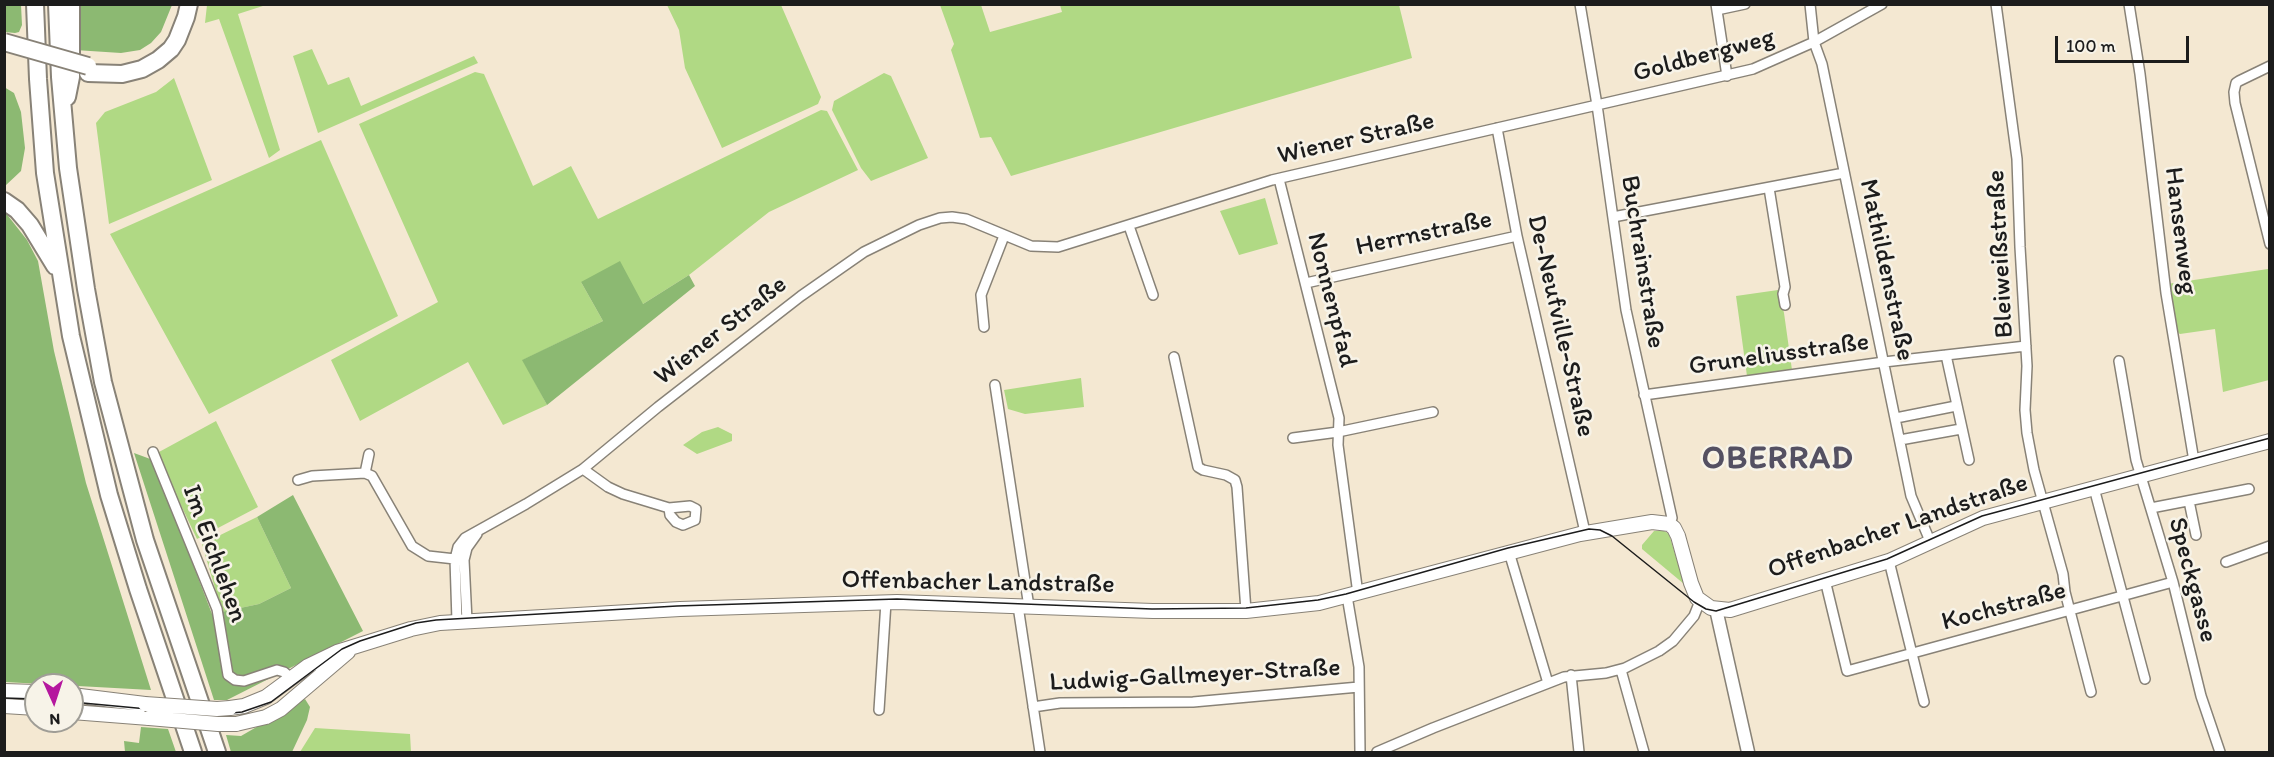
<!DOCTYPE html>
<html>
<head>
<meta charset="utf-8">
<style>
	body { margin:0 }
	#map { position:relative; width:2274px; height:757px; overflow:hidden; background:#f4e8d2; font-family:Itim,sans-serif }
	canvas { display:block }
	.frame { position:absolute; inset:0; border:6px solid #1c1c1c; pointer-events:none }
	.north { position:absolute; left:24px; top:673px; width:60px; height:60px; box-sizing:border-box; background:#f7f3e8; border:2px solid #9f9d96; border-radius:50%; rotate:177deg; font-size:16px; font-weight:700; line-height:24px; text-align:center; color:#1c1c1c }
	.north::after { content:''; display:block; margin:auto; width:21px; height:27px; background:#b5179e; clip-path:polygon(50% 0,100% 100%,50% 72%,0 100%) }
	.scale { position:absolute; left:2055px; top:36px; width:134px; height:27px; box-sizing:border-box; border:3px solid #1c1c1c; border-top:0; padding-left:8px; font-size:18px; line-height:21px; white-space:nowrap; color:#1c1c1c; -webkit-text-stroke:4px #f7f3e8; paint-order:stroke }
</style>
</head>
<body>
<div id="map">
<canvas width="2274" height="757"></canvas>
<div class="frame"></div>
<div class="north">N</div>
<div class="scale">100 m</div>
</div>
<script>
const context = document.querySelector('canvas').getContext('2d');
context.lineJoin = 'round';
function paint(path, color) { context.fillStyle = color; context.fill(path, 'evenodd'); }
const shape = rows => new Path2D(rows.map(r => 'M' + r).join(''));
function stroke(path, color, width, dash) { context.strokeStyle = color; context.lineWidth = width; context.lineCap = dash ? 'butt' : 'round'; context.setLineDash(dash || []); context.stroke(path); }
function drawText(font, color, halo, rows, align = 'center') {
  context.font = font + ' Itim,sans-serif'; context.lineWidth = 5; context.setLineDash([]); context.textBaseline = 'middle'; context.strokeStyle = halo; context.fillStyle = color; for (const [text, x, y, turn = 0] of rows) {
    context.save(); context.translate(x, y); context.rotate((+turn || 0) * Math.PI / 180); context.textAlign = isNaN(turn) ? turn : align; if (halo) context.strokeText(text, 0, 0); context.fillText(text, 0, 0); context.restore();
  }
}
const green = shape([
	[207,5,266,5,238,14,280,150,269,158,219,19,205,23],
	[667,5,781,5,821,97,818,104,722,148,685,68,679,30],
	[940,5,981,5,990,32,1062,12,1060,5,1399,5,1412,58,1011,176,991,137,980,138,951,50,954,44],
	[312,49,328,85,349,77,361,106,474,56,478,63,318,133,293,56],
	[475,72,484,74,533,186,571,166,598,219,821,110,827,111,858,170,769,212,689,275,643,304,581,282,603,321,523,360,547,405,503,425,468,362,360,421,331,360,438,302,359,124],
	[884,73,891,76,928,158,871,181,861,168,832,110,834,101],
	[174,78,212,180,109,224,96,123,105,112,156,92],
	[321,140,398,316,209,414,110,234],
	[1265,198,1278,244,1239,255,1220,211],
	[2268,269,2270,283,2269,380,2223,392,2215,329,2180,334,2174,330,2167,284],
	[1778,290,1784,313,1792,370,1747,376,1736,296],
	[1081,378,1084,407,1025,414,1008,409,1004,390],
	[216,421,258,507,197,539,159,459,159,452],
	[718,427,732,434,732,441,697,454,683,445,702,432],
	[257,517,291,588,259,604,222,612,202,544],
	[1654,531,1664,531,1669,534,1684,584,1642,549,1642,545],
	[315,728,410,734,411,752,300,752]
]);
const forest = shape([
	[4,5,21,5,22,25,19,32,15,33,5,32],
	[76,5,172,5,161,32,151,43,140,50,121,53,75,50],
	[4,87,14,93,21,112,25,148,21,171,5,186],
	[5,212,27,240,38,261,54,351,86,483,151,690,5,682],
	[620,261,643,304,689,275,695,286,547,405,522,360,603,321,581,282],
	[134,453,153,460,212,614,259,604,291,588,257,517,293,495,363,631,227,700,214,700],
	[305,699,310,707,307,720,292,752,231,752,226,735,241,736],
	[141,727,168,729,176,752,125,752,124,741,139,743]
]);
const minor = shape([
	[1580,4,1597,105,1626,310,1672,518,1669,524],
	[1716,4,1727,76],
	[1810,4,1814,42,1822,64,1911,496,1930,541],
	[1996,4,2017,159,2020,247,2027,366,2025,410,2027,433,2034,470,2063,574,2065,592,2091,692],
	[2129,4,2140,74,2166,293,2194,461],
	[1717,10,1745,4],
	[2270,66,2239,81,2236,83,2234,92,2235,103,2270,244],
	[1497,128,1517,236,1585,532],
	[1279,179,1339,418,1338,445,1358,594],
	[1769,188,1785,287,1783,294,1785,305],
	[1613,217,1844,173],
	[1129,226,1153,295],
	[1306,283,1517,236],
	[984,327,981,295,1004,236],
	[1946,355,1969,460],
	[1174,357,1198,467,1203,470,1226,475,1235,480,1237,487,1246,611],
	[2119,361,2136,460,2173,582,2201,696,2220,752],
	[995,385,1029,607],
	[1644,395,1884,362,2026,346],
	[1896,418,1956,406],
	[1293,438,1338,432,1433,412],
	[1900,440,1961,429],
	[153,452,217,609,228,675,235,680,244,681,277,670,284,672,291,678],
	[583,469,608,487,623,494,669,508,690,506,696,509,695,520,683,525,676,522,670,515,669,508],
	[365,473,369,454],
	[298,480,312,476,365,473,372,476,412,546,428,556,464,560],
	[2094,488,2145,679],
	[2189,501,2196,535],
	[2151,508,2249,489],
	[1509,552,1548,683],
	[1889,561,1924,702],
	[2226,562,2270,546],
	[1825,580,1847,671,2173,582],
	[1347,596,1359,667,1360,752],
	[1018,606,1040,752],
	[457,621,455,559,458,547,465,538,526,504,583,469,658,407,801,296,864,252,919,225,940,218,952,217,966,219,1031,246,1058,247,1272,180,1753,69,1814,42,1882,4],
	[467,621,464,560,467,548,477,534],
	[1621,670,1644,752],
	[1571,675,1579,752],
	[1033,707,1060,703,1193,702,1359,687],
	[879,710,886,602],
	[1377,752,1433,728,1564,677,1606,673,1625,668,1659,651,1673,641,1694,616,1700,601]
]);
const tertiary = shape([
	[1716,609,1748,752]
]);
const secondary = shape([
	[4,691,36,692],
	[72,695,145,704],
	[4,706,36,708],
	[230,708,244,706,266,697,308,666,337,652,411,629,440,623,680,609,897,602,1153,611,1246,611,1319,603,1580,534,1652,522,1669,524,1674,528,1678,536,1691,583,1697,598,1711,608,1730,610,1889,561,1983,518,2270,441],
	[72,712,149,718],
	[236,724,266,717,281,709,348,652]
]);
const motorway = shape([
	[35,4,38,79,45,173,71,336,109,495,138,589,193,752],
	[57,4,60,77,68,168,86,289,103,382,145,540,217,752],
	[88,73,122,74,142,69,158,60,171,49,177,40,186,17,189,4],
	[67,97,71,77,71,4],
	[4,201,17,210,30,225,55,266]
]);
const tram = shape([
	[4,698,36,699],
	[72,702,212,715,242,712,271,702,342,649,360,641,416,623,436,620,677,606,897,599,1152,609,1246,608,1318,600,1346,594,1508,548,1589,529,1600,530,1612,536,1694,602,1706,609,1716,611,1887,559,1982,516,2270,438]
]);
const secondaryBridge = shape([
	[145,704,217,709,230,708],
	[149,718,218,724,236,724]
]);
const motorwayBridge = shape([
	[4,42,88,66]
]);
const streetNames = [
	["Goldbergweg",1704,56,-15],
	["Wiener Straße",1356,139,-13],
	["Hansenweg",2180,231,83],
	["Herrnstraße",1424,234,-12],
	["Bleiweißstraße",2001,254,-93],
	["Buchrainstraße",1642,262,81],
	["Mathildenstraße",1886,270,78],
	["Nonnenpfad",1331,300,76],
	["De-Neufville-Straße",1560,326,77],
	["Wiener Straße",721,331,-38],
	["Gruneliusstraße",1779,355,-8],
	["Offenbacher Landstraße",1898,527,-19],
	["Im Eichlehen",214,554,70],
	["Speckgasse",2192,580,75],
	["Offenbacher Landstraße",978,583,1],
	["Kochstraße",2004,607,-15],
	["Ludwig-Gallmeyer-Straße",1195,676,-3]
];
const districtNames = [
	["OBERRAD",1778,460]
];
paint(green, '#b0d984');
paint(forest, '#8cb972');
stroke(minor, '#888277', 12);
stroke(tertiary, '#888277', 15);
stroke(secondary, '#888277', 16);
stroke(motorway, '#888277', 20);
stroke(minor, '#fff', 9);
stroke(tertiary, '#fff', 12);
stroke(secondary, '#fff', 14);
stroke(motorway, '#fff', 16);
stroke(tram, '#1c1c1c', 1.5);
stroke(secondaryBridge, '#888277', 16, []);
stroke(motorwayBridge, '#888277', 20, []);
stroke(secondaryBridge, '#fff', 14);
stroke(motorwayBridge, '#fff', 16);
drawText('26px', '#1c1c1c', '#f7f3e8', streetNames);
context.letterSpacing = '1.5px';
drawText('bold 32px', '#545062', '#f7f3e8', districtNames);
context.letterSpacing = '0px';
</script>
</body>
</html>
